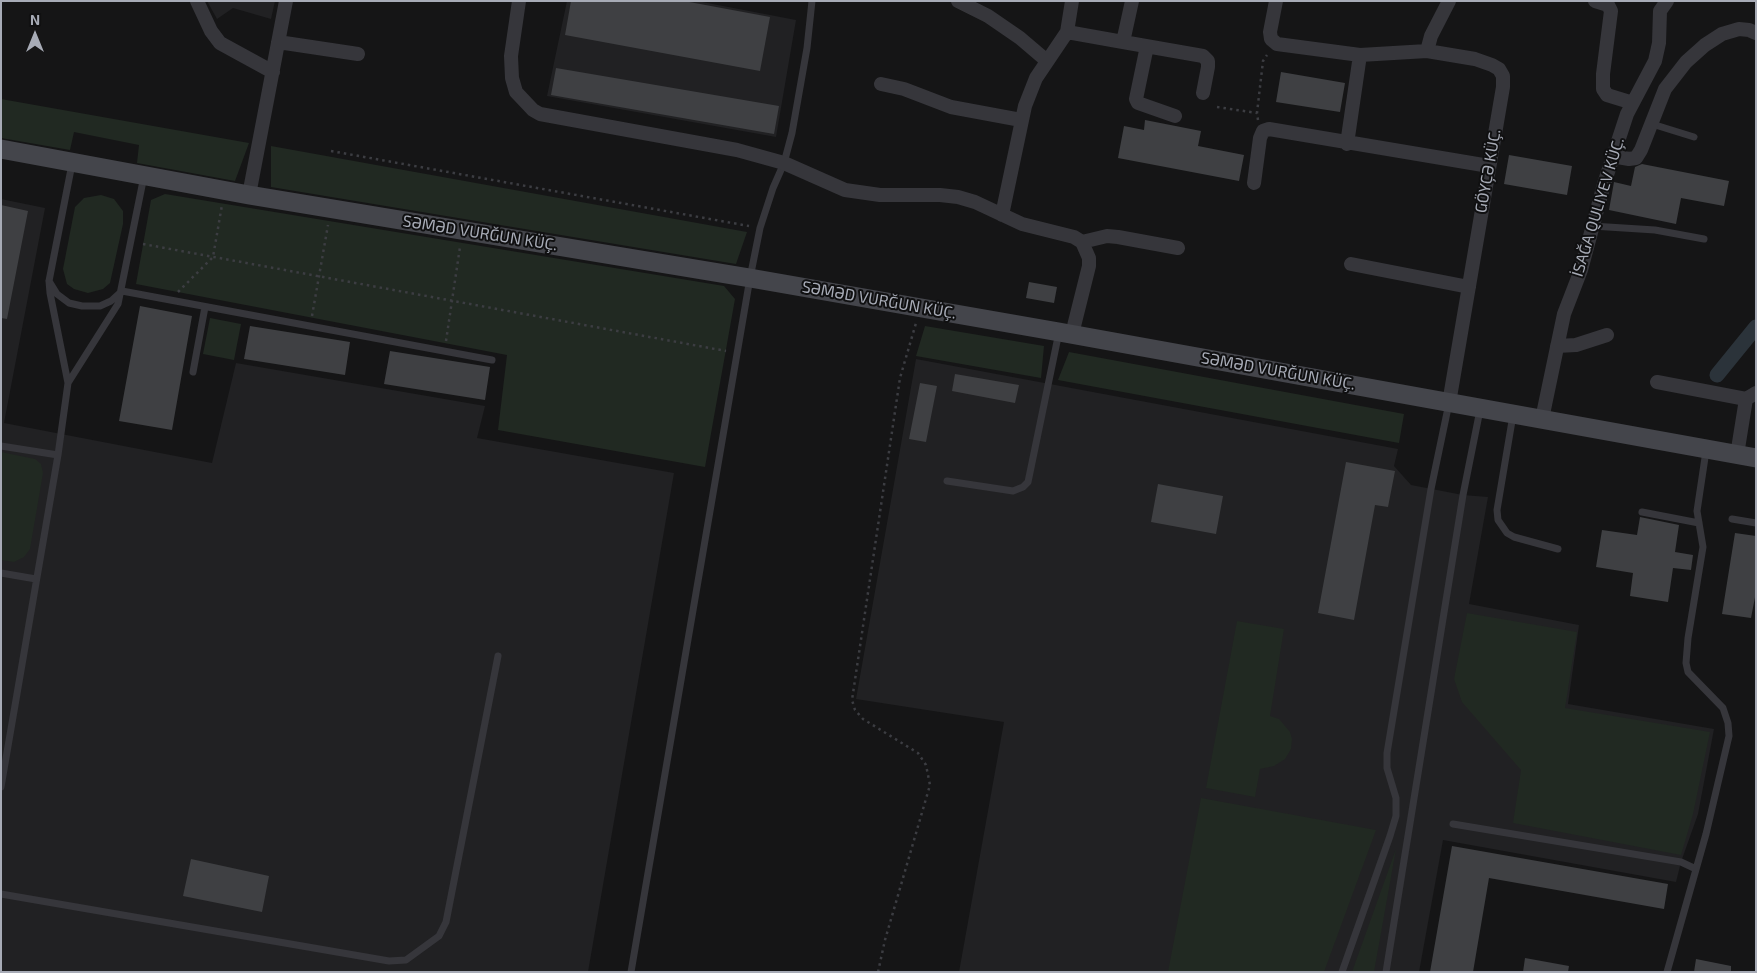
<!DOCTYPE html>
<html>
<head>
<meta charset="utf-8">
<style>
	body { margin:0 }
	#map { position:relative; width:1757px; height:973px; overflow:hidden; background:#151516; font-family:"Exo 2",sans-serif }
	canvas { display:block }
	.frame { position:absolute; inset:0; border:2px solid #a7abb6; pointer-events:none }
	.north { position:absolute; left:10px; top:10px; width:50px; height:50px; -webkit-text-stroke:4px #101011; paint-order:stroke; rotate:0deg; font-size:14px; font-weight:700; line-height:20px; text-align:center; color:#a7abb6 }
	.north::after { content:''; display:block; margin:auto; width:18px; height:22px; background:#a7abb6; clip-path:polygon(50% 0,100% 100%,50% 72%,0 100%) }
</style>
</head>
<body>
<div id="map">
<canvas width="1757" height="973"></canvas>
<div class="frame"></div>
<div class="north">N</div>
</div>
<script>
const context = document.querySelector('canvas').getContext('2d');
context.lineJoin = 'round';
function paint(path, color) { context.fillStyle = color; context.fill(path, 'evenodd'); }
const shape = rows => new Path2D(rows.map(r => 'M' + r).join(''));
function stroke(path, color, width, dash) { context.strokeStyle = color; context.lineWidth = width; context.lineCap = dash ? 'butt' : 'round'; context.setLineDash(dash || []); context.stroke(path); }
function drawText(font, color, halo, rows, align = 'center') {
  context.font = font + ' "Exo 2",sans-serif'; context.lineWidth = 4; context.setLineDash([]); context.textBaseline = 'middle'; context.strokeStyle = halo; context.fillStyle = color; for (const [text, x, y, turn = 0] of rows) {
    context.save(); context.translate(x, y); context.rotate((+turn || 0) * Math.PI / 180); context.textAlign = isNaN(turn) ? turn : align; if (halo) context.strokeText(text, 0, 0); context.fillText(text, 0, 0); context.restore();
  }
}
const built = shape([
	[207,1,275,1,271,19,233,8,217,19],
	[567,1,697,1,796,20,776,137,547,96],
	[1,199,45,208,4,423,212,463,236,363,485,406,477,438,674,473,588,972,1,972],
	[916,359,1398,449,1394,466,1411,485,1463,495,1488,497,1469,604,1579,625,1568,704,1714,729,1698,814,1681,862,1676,882,1443,840,1419,972,959,972,1004,722,856,699]
]);
const green = shape([
	[1,99,249,143,235,181,137,163,139,145,74,132,70,150,1,138],
	[271,146,747,232,736,264,271,187],
	[165,194,724,286,735,299,705,467,498,430,507,355,136,284,151,200],
	[101,195,114,199,123,211,123,224,110,283,103,289,88,293,74,289,67,284,63,269,75,207,84,198],
	[210,318,241,324,234,360,203,354],
	[925,326,1044,346,1041,378,916,356],
	[1069,352,1404,414,1399,443,1058,380],
	[1,452,35,459,41,464,43,473,30,549,24,557,14,562,1,560],
	[1467,613,1577,632,1565,708,1710,732,1693,814,1681,855,1513,823,1521,770,1462,702,1454,679],
	[1237,621,1284,629,1270,716,1279,719,1290,732,1292,739,1291,749,1285,759,1274,766,1260,769,1255,797,1206,788],
	[1201,798,1376,830,1324,972,1168,972],
	[1396,849,1374,972,1352,972]
]);
const canal = shape([
	[1717,375,1756,327]
]);
const building = shape([
	[571,1,684,1,770,17,760,71,565,35],
	[556,68,779,106,774,134,551,95],
	[1281,72,1345,83,1340,112,1276,102],
	[1145,120,1201,131,1198,146,1244,155,1239,181,1118,158,1124,126,1144,130],
	[1509,155,1572,166,1567,195,1504,184],
	[1642,164,1729,181,1724,206,1681,198,1676,224,1609,210,1614,182,1631,186,1635,167],
	[1,205,28,211,7,319,1,318],
	[1029,282,1057,287,1054,303,1026,298],
	[140,306,192,316,172,430,119,421],
	[250,326,350,342,345,375,244,359],
	[390,351,490,367,485,400,384,384],
	[955,374,1019,385,1015,403,952,391],
	[920,383,937,386,926,442,909,439],
	[1346,462,1395,471,1388,507,1375,505,1354,620,1318,613],
	[1158,484,1223,496,1216,534,1151,522],
	[1640,517,1679,525,1675,552,1693,555,1691,570,1673,568,1668,602,1630,596,1633,573,1596,567,1602,530,1637,535],
	[1735,533,1756,536,1756,592,1751,618,1722,614],
	[1452,846,1668,884,1664,909,1489,878,1473,972,1430,972],
	[191,859,269,876,262,912,183,896],
	[1525,958,1569,966,1568,972,1523,972],
	[1696,959,1731,966,1731,972,1694,972]
]);
const path = shape([
	[1217,107,1257,113],
	[1258,120,1257,113,1263,61,1267,55],
	[331,151,749,226],
	[143,244,726,351],
	[178,292,213,257,222,205],
	[312,316,328,225],
	[446,341,460,247],
	[878,972,885,940,930,785,926,765,918,753,863,719,855,710,852,700,900,378,916,323]
]);
const service = shape([
	[1652,124,1694,137],
	[72,164,49,281,50,293,68,383,118,304,144,176],
	[1592,226,1655,230,1704,239],
	[49,281,57,294,69,303,82,306,100,306,111,301,122,291,492,360],
	[193,372,205,307],
	[1513,415,1497,510,1498,520,1507,533,1514,537,1558,549],
	[1,446,58,455],
	[947,481,1013,491,1023,487,1028,482,1059,332],
	[1642,512,1699,523],
	[1732,519,1756,523],
	[1,573,36,579],
	[1,787,58,455,68,383],
	[1453,824,1681,862,1696,869],
	[1,894,389,961,406,960,439,936,446,922,498,656],
	[631,972,750,278,760,228,773,188,784,163,792,133,807,48,812,1],
	[1342,972,1390,836,1396,816,1396,798,1387,768,1387,753,1431,489,1449,403],
	[1386,972,1463,495,1480,410],
	[1667,972,1706,834,1729,736,1728,723,1723,708,1688,672,1686,663,1688,638,1703,547,1697,511,1706,451]
]);
const minor = shape([
	[197,1,211,31,220,43,273,72],
	[519,1,511,56,512,78,516,92,533,110,540,114,737,150,784,163,845,190,880,195,940,195,958,197,975,202,1022,224,1074,237,1082,242,1089,258,1089,266,1072,334],
	[958,1,988,16,1020,38,1047,61],
	[1276,1,1270,32,1271,39,1277,44,1360,55,1427,51],
	[1449,1,1431,36,1427,51,1475,59,1492,65,1499,69,1503,76,1503,87,1449,403],
	[1595,1,1608,5,1611,11,1603,74,1603,89,1607,95,1633,103],
	[1067,32,1123,42,1132,1],
	[278,42,358,54],
	[1123,42,1203,56,1208,61,1208,67,1203,93],
	[1147,46,1136,99,1138,103,1175,116],
	[881,84,904,89,951,107,1021,120],
	[1347,144,1360,55],
	[1612,156,1629,159,1636,158,1641,150,1665,89,1686,62,1705,45,1722,34,1739,29,1749,30,1756,33],
	[1254,183,1260,138,1263,131,1269,129,1489,166],
	[249,195,286,1],
	[1002,215,1025,106,1036,78,1067,32,1072,1],
	[1082,242,1107,236,1118,237,1178,248],
	[1351,264,1469,287],
	[1557,346,1576,345,1607,335],
	[1657,382,1746,399],
	[1542,419,1564,314,1581,270,1604,184,1627,114,1655,61,1659,43,1660,11,1667,1],
	[1737,455,1746,399,1756,393]
]);
const secondary = shape([
	[1,149,249,195,750,278,1059,332,1756,458]
]);
const streetNames = [
	["GÖYÇƏ KÜÇ.",1488,171,-80],
	["İSAĞA QULIYEV KÜÇ.",1598,207,-73],
	["SƏMƏD VURĞUN KÜÇ.",480,233,9],
	["SƏMƏD VURĞUN KÜÇ.",879,300,10],
	["SƏMƏD VURĞUN KÜÇ.",1278,371,10]
];
paint(built, '#212123');
paint(green, '#212922');
stroke(canal, '#2b333a', 15);
paint(building, '#3f4043');
stroke(path, '#3c3d42', 2.5, [2.5, 4]);
stroke(service, '#36363b', 7);
stroke(minor, '#36363b', 14);
stroke(secondary, '#44454b', 19);
drawText('16px', '#a7abb6', '#101011', streetNames);
</script>
</body>
</html>
